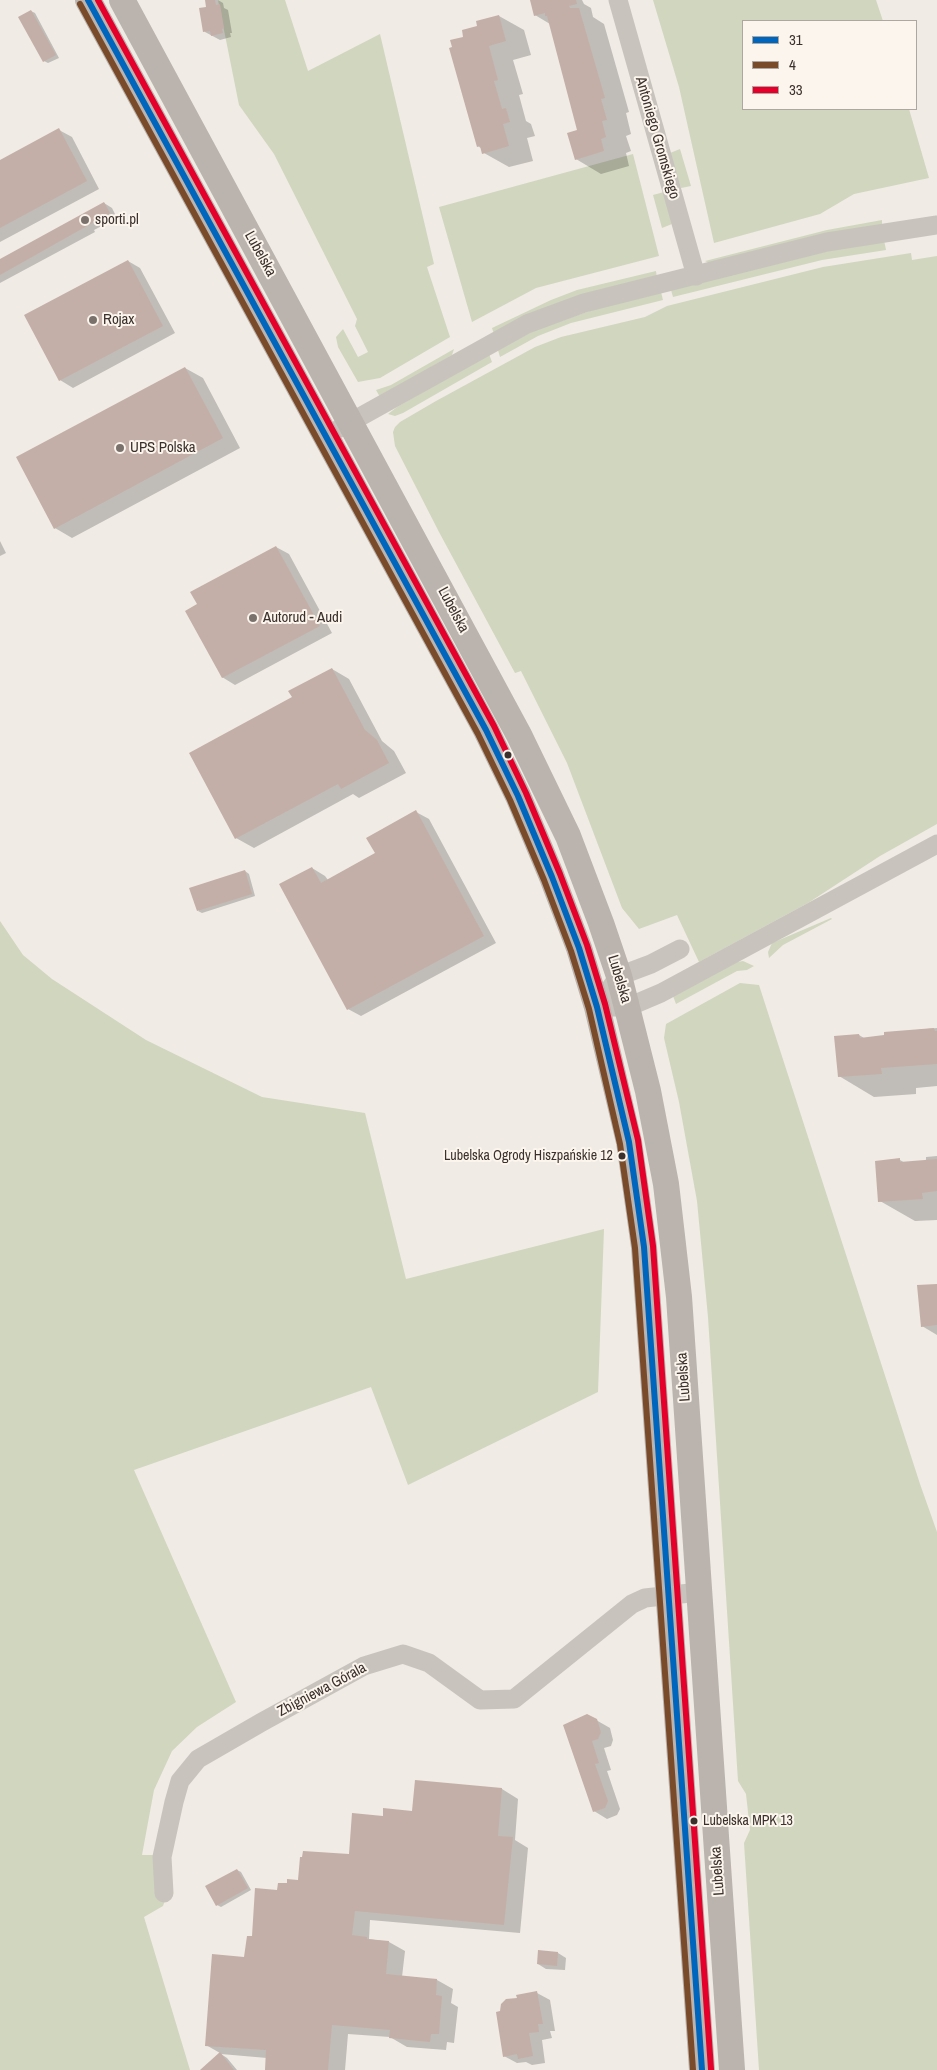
<!DOCTYPE html>
<html>
<head>
<meta charset="utf-8">
<style>
	body { margin:0 }
	#map { position:relative; width:937px; height:2070px; overflow:hidden; background:#f0ebe5; font-family:"Archivo Narrow",sans-serif }
	canvas { display:block }
	.legend { position:absolute; left:742px; top:20px; width:175px; height:90px; box-sizing:border-box; background:#fbf5ee; border:1px solid #aea6a0; margin:0; padding:6px 9px; list-style:none; font-size:15px; color:#3b302b }
	.legend li { display:flex; align-items:center; gap:10px; height:25px }
	.legend b { width:25px; border:1px solid #aea6a0 }
</style>
</head>
<body>
<div id="map">
<canvas width="937" height="2070"></canvas>
<ul class="legend">
<li><b style="height:6px;background:#0065bd"></b>31</li>
<li><b style="height:6px;background:#7a4b2a"></b>4</li>
<li><b style="height:6px;background:#e4002b"></b>33</li>
</ul>
</div>
<script>
const context = document.querySelector('canvas').getContext('2d');
context.lineJoin = 'round';
function paint(path, color) { context.fillStyle = color; context.fill(path, 'evenodd'); }
const shape = rows => new Path2D(rows.map(r => 'M' + r).join(''));
function stroke(path, color, width, dash) { context.strokeStyle = color; context.lineWidth = width; context.lineCap = dash ? 'butt' : 'round'; context.setLineDash(dash || []); context.stroke(path); }
function drawText(font, color, halo, rows, align = 'center') {
  context.font = font + ' "Archivo Narrow",sans-serif'; context.lineWidth = 4; context.setLineDash([]); context.textBaseline = 'middle'; context.strokeStyle = halo; context.fillStyle = color; for (const [text, x, y, turn = 0] of rows) {
    context.save(); context.translate(x, y); context.rotate((+turn || 0) * Math.PI / 180); context.textAlign = isNaN(turn) ? turn : align; if (halo) context.strokeText(text, 0, 0); context.fillText(text, 0, 0); context.restore();
  }
}
const green = shape([
	[218,0,285,0,308,71,380,34,434,264,427,267,450,337,380,378,358,382,338,347,336,337,343,329,358,357,368,352,355,326,357,319,274,154,239,105],
	[653,0,876,0,883,21,743,21,743,109,909,109,929,178,854,194,820,214,714,243,679,87],
	[680,149,691,186,681,188,670,153],
	[633,154,659,256,536,288,472,322,439,207],
	[664,192,672,224,662,228,653,195],
	[882,220,882,225,709,263,705,261,827,230],
	[884,240,886,250,822,260,673,297,671,290,836,249],
	[911,253,912,260,937,256,937,824,880,856,808,903,699,962,677,915,639,929,622,908,567,763,521,671,515,673,439,532,395,446,393,432,395,427,400,422,436,401,535,347,561,337,645,317,667,306,823,267],
	[656,271,657,278,494,334,492,328,551,300,577,290],
	[661,292,663,300,571,323,538,336,500,357,498,350,533,331,595,309],
	[454,349,452,355,380,397,376,390,391,385],
	[489,354,492,362,403,413,395,416,388,414,397,407],
	[831,918,832,919,783,945,769,958,768,952,772,943],
	[0,921,23,955,52,979,146,1040,262,1097,365,1113,406,1279,604,1229,598,1392,408,1485,371,1387,134,1470,236,1702,197,1727,172,1751,154,1790,142,1855,154,1855,165,1900,163,1906,144,1917,190,2070,0,2070],
	[743,961,754,966,747,970,737,971,676,1004,673,996,737,962],
	[740,983,759,985,920,1484,937,1532,937,2070,759,2070,744,1843,750,1830,746,1794,738,1781,708,1317,697,1201,679,1102,664,1038,666,1024]
]);
const shadow = shape([
	[206,0,218,0,223,3,224,8,228,10,232,33,230,33,231,37,220,40,205,32,208,8],
	[531,0,582,0,584,4,591,8,593,17,604,24,629,112,626,113,631,134,626,136,631,151,626,153,629,166,601,174,576,159,579,131,550,24,535,15],
	[31,11,35,13,59,58,48,63,44,61],
	[499,16,524,30,531,55,513,60,523,94,519,95,526,121,531,124,535,136,527,138,533,161,509,167,484,153,482,149,478,146,464,38],
	[59,130,72,137,99,189,0,242,0,161],
	[104,203,112,208,117,218,94,230,95,232,0,283,0,260],
	[128,261,140,268,175,333,73,388,60,380],
	[185,368,203,378,240,448,72,538,55,528],
	[0,541,6,553,0,556],
	[276,547,289,554,332,633,235,685,222,677],
	[332,669,349,679,382,741,394,751,406,773,359,798,353,794,254,848,236,838,293,698],
	[416,812,429,819,496,943,361,1016,348,1009,312,868,325,876,328,880,376,853],
	[245,871,249,874,255,896,202,913,198,911],
	[937,1028,937,1086,916,1088,916,1094,874,1097,839,1076,859,1035,864,1038,886,1036,885,1033],
	[937,1156,937,1220,915,1221,880,1201,900,1160,905,1163,926,1161,926,1157],
	[937,1285,937,1335,922,1326],
	[596,1720,610,1728,613,1740,611,1746,604,1748,611,1770,607,1771,620,1809,617,1815,607,1819,594,1811,565,1726],
	[416,1782,502,1789,518,1799,515,1840,528,1848,520,1933,370,1920,369,1939,389,1942,405,1951,402,1977,437,1980,453,1989,451,2003,458,2007,454,2043,447,2042,446,2050,407,2047,390,2037,348,2034,345,2070,266,2070,267,2058,221,2054,227,2058,237,2070,204,2070,220,2053,206,2045,245,1958,253,1937,278,1891,350,1855,384,1817,413,1812],
	[237,1870,241,1872,251,1890,221,1907,217,1905],
	[558,1953,566,1958,565,1970,546,1969,538,1964],
	[537,1993,550,2000,555,2031,550,2031,552,2038,542,2040,545,2063,532,2065,526,2062,517,2063,504,2056,501,2012,518,1999]
]);
const building = shape([
	[205,0,215,0,216,5,220,4,224,28,222,29,223,33,211,36,210,31,203,32,199,8,206,7],
	[530,0,576,0,577,4,569,6,570,8,579,8,605,98,601,99,607,120,602,121,606,137,601,139,604,151,575,160,567,133,577,130,547,16,545,16,545,13,534,16],
	[31,10,56,55,43,62,18,17],
	[499,15,506,41,489,46,498,80,494,81,502,109,506,108,510,122,503,124,509,146,482,154,480,146,477,147,449,48,452,47,450,40,463,37,462,30,477,26,476,21],
	[59,128,87,181,0,228,0,160],
	[104,202,110,213,0,275,0,259],
	[128,260,163,326,59,381,24,315],
	[185,367,223,438,54,529,16,457],
	[276,546,320,626,222,678,185,611,197,604,190,592],
	[332,668,365,730,377,740,389,763,341,789,338,784,235,839,189,753,292,697,288,691],
	[416,810,484,936,347,1010,279,884,312,867,321,883,375,853,366,838],
	[245,870,252,894,197,911,189,888],
	[934,1028,935,1031,937,1031,937,1064,881,1068,882,1074,838,1077,834,1036,859,1034,860,1038,884,1035,884,1032],
	[900,1158,900,1162,937,1159,937,1191,922,1193,923,1199,878,1202,875,1161],
	[937,1284,937,1325,921,1327,917,1285],
	[587,1714,597,1719,601,1732,598,1739,592,1741,599,1763,595,1764,608,1801,605,1808,593,1812,563,1725],
	[415,1780,502,1788,498,1836,513,1837,504,1925,355,1911,352,1935,367,1937,367,1939,389,1941,386,1974,437,1979,436,1995,442,1996,439,2034,431,2034,430,2042,389,2038,390,2030,332,2025,328,2070,265,2070,266,2050,205,2046,212,1954,244,1957,247,1936,252,1936,255,1888,277,1890,278,1883,287,1883,287,1879,298,1880,300,1857,302,1857,303,1851,349,1854,352,1813,383,1816,383,1808,412,1811],
	[237,1869,248,1888,216,1906,205,1886],
	[538,1950,558,1952,557,1966,537,1964],
	[537,1991,543,2024,538,2024,539,2032,529,2033,533,2056,518,2059,517,2054,503,2057,496,2012,500,2011,501,2004,506,1999,517,1998,516,1995],
	[220,2052,234,2070,200,2070]
]);
const street = shape([
	[618,0,696,276],
	[340,428,527,324,584,303,827,242,937,225],
	[597,1007,628,1007,661,993,937,844],
	[597,1007,619,976,651,964,680,949],
	[164,1893,162,1857,174,1802,180,1781,198,1759,262,1722,364,1666,403,1654,429,1663,480,1700,514,1699,632,1604,645,1598,699,1592]
]);
const secondary = shape([
	[88,0,486,730,518,796,552,877,579,948,597,1007,629,1142,644,1247,702,2070],
	[122,0,519,735,568,836,601,923,619,976,648,1091,666,1184,672,1236,679,1297,732,2070]
]);
const bus1 = shape([
	[88,0,486,730,518,796,552,877,579,948,597,1007,629,1142,644,1247,702,2070]
]);
const bus2 = shape([
	[80,4,478,734,510,800,544,880,571,951,589,1009,620,1144,635,1248,693,2070]
]);
const bus3 = shape([
	[98,0,494,726,526,793,560,874,587,945,605,1004,638,1140,653,1246,711,2069]
]);
const markers = [
	[85,220,5,"#7a716c"],
	[93,320,5,"#7a716c"],
	[120,448,5,"#7a716c"],
	[253,618,5,"#7a716c"],
	[508,755,4.5,"#3b302b"],
	[622,1156,4.5,"#3b302b"],
	[694,1821,4.5,"#3b302b"]
];
const busNames = [
	["Lubelska Ogrody Hiszpańskie 12",613,1156],
	["Lubelska MPK 13",703,1821,"left"]
];
const streetNames = [
	["Antoniego Gromskiego",657,138,74],
	["Lubelska",260,254,61],
	["Lubelska",453,610,62],
	["Lubelska",619,979,73],
	["Lubelska",684,1377,-94],
	["Zbigniewa Górala",322,1690,-28],
	["Lubelska",718,1871,-94]
];
const poiNames = [
	["sporti.pl",95,220],
	["Rojax",103,320],
	["UPS Polska",130,448],
	["Autorud - Audi",263,618]
];
paint(green, '#d1d6bf');
paint(shadow, '#0003');
paint(building, '#c3afa7');
stroke(street, '#c9c3be', 19);
stroke(secondary, '#bab3ae', 26);
stroke(bus1, '#0065bd', 6);
stroke(bus2, '#7a4b2a', 6);
stroke(bus3, '#e4002b', 6);
for (const [x, y, r, color] of markers) { const dot = new Path2D(); dot.arc(x, y, r, 0, 2 * Math.PI); context.fillStyle = color; context.fill(dot); stroke(dot, '#fbf5ee', 2); }
drawText('14px', '#3b302b', '#fbf5ee', busNames, 'right');
drawText('15px', '#3b302b', '#fbf5ee', streetNames);
drawText('15px', '#3b302b', '#fbf5ee', poiNames, 'left');
</script>
</body>
</html>
